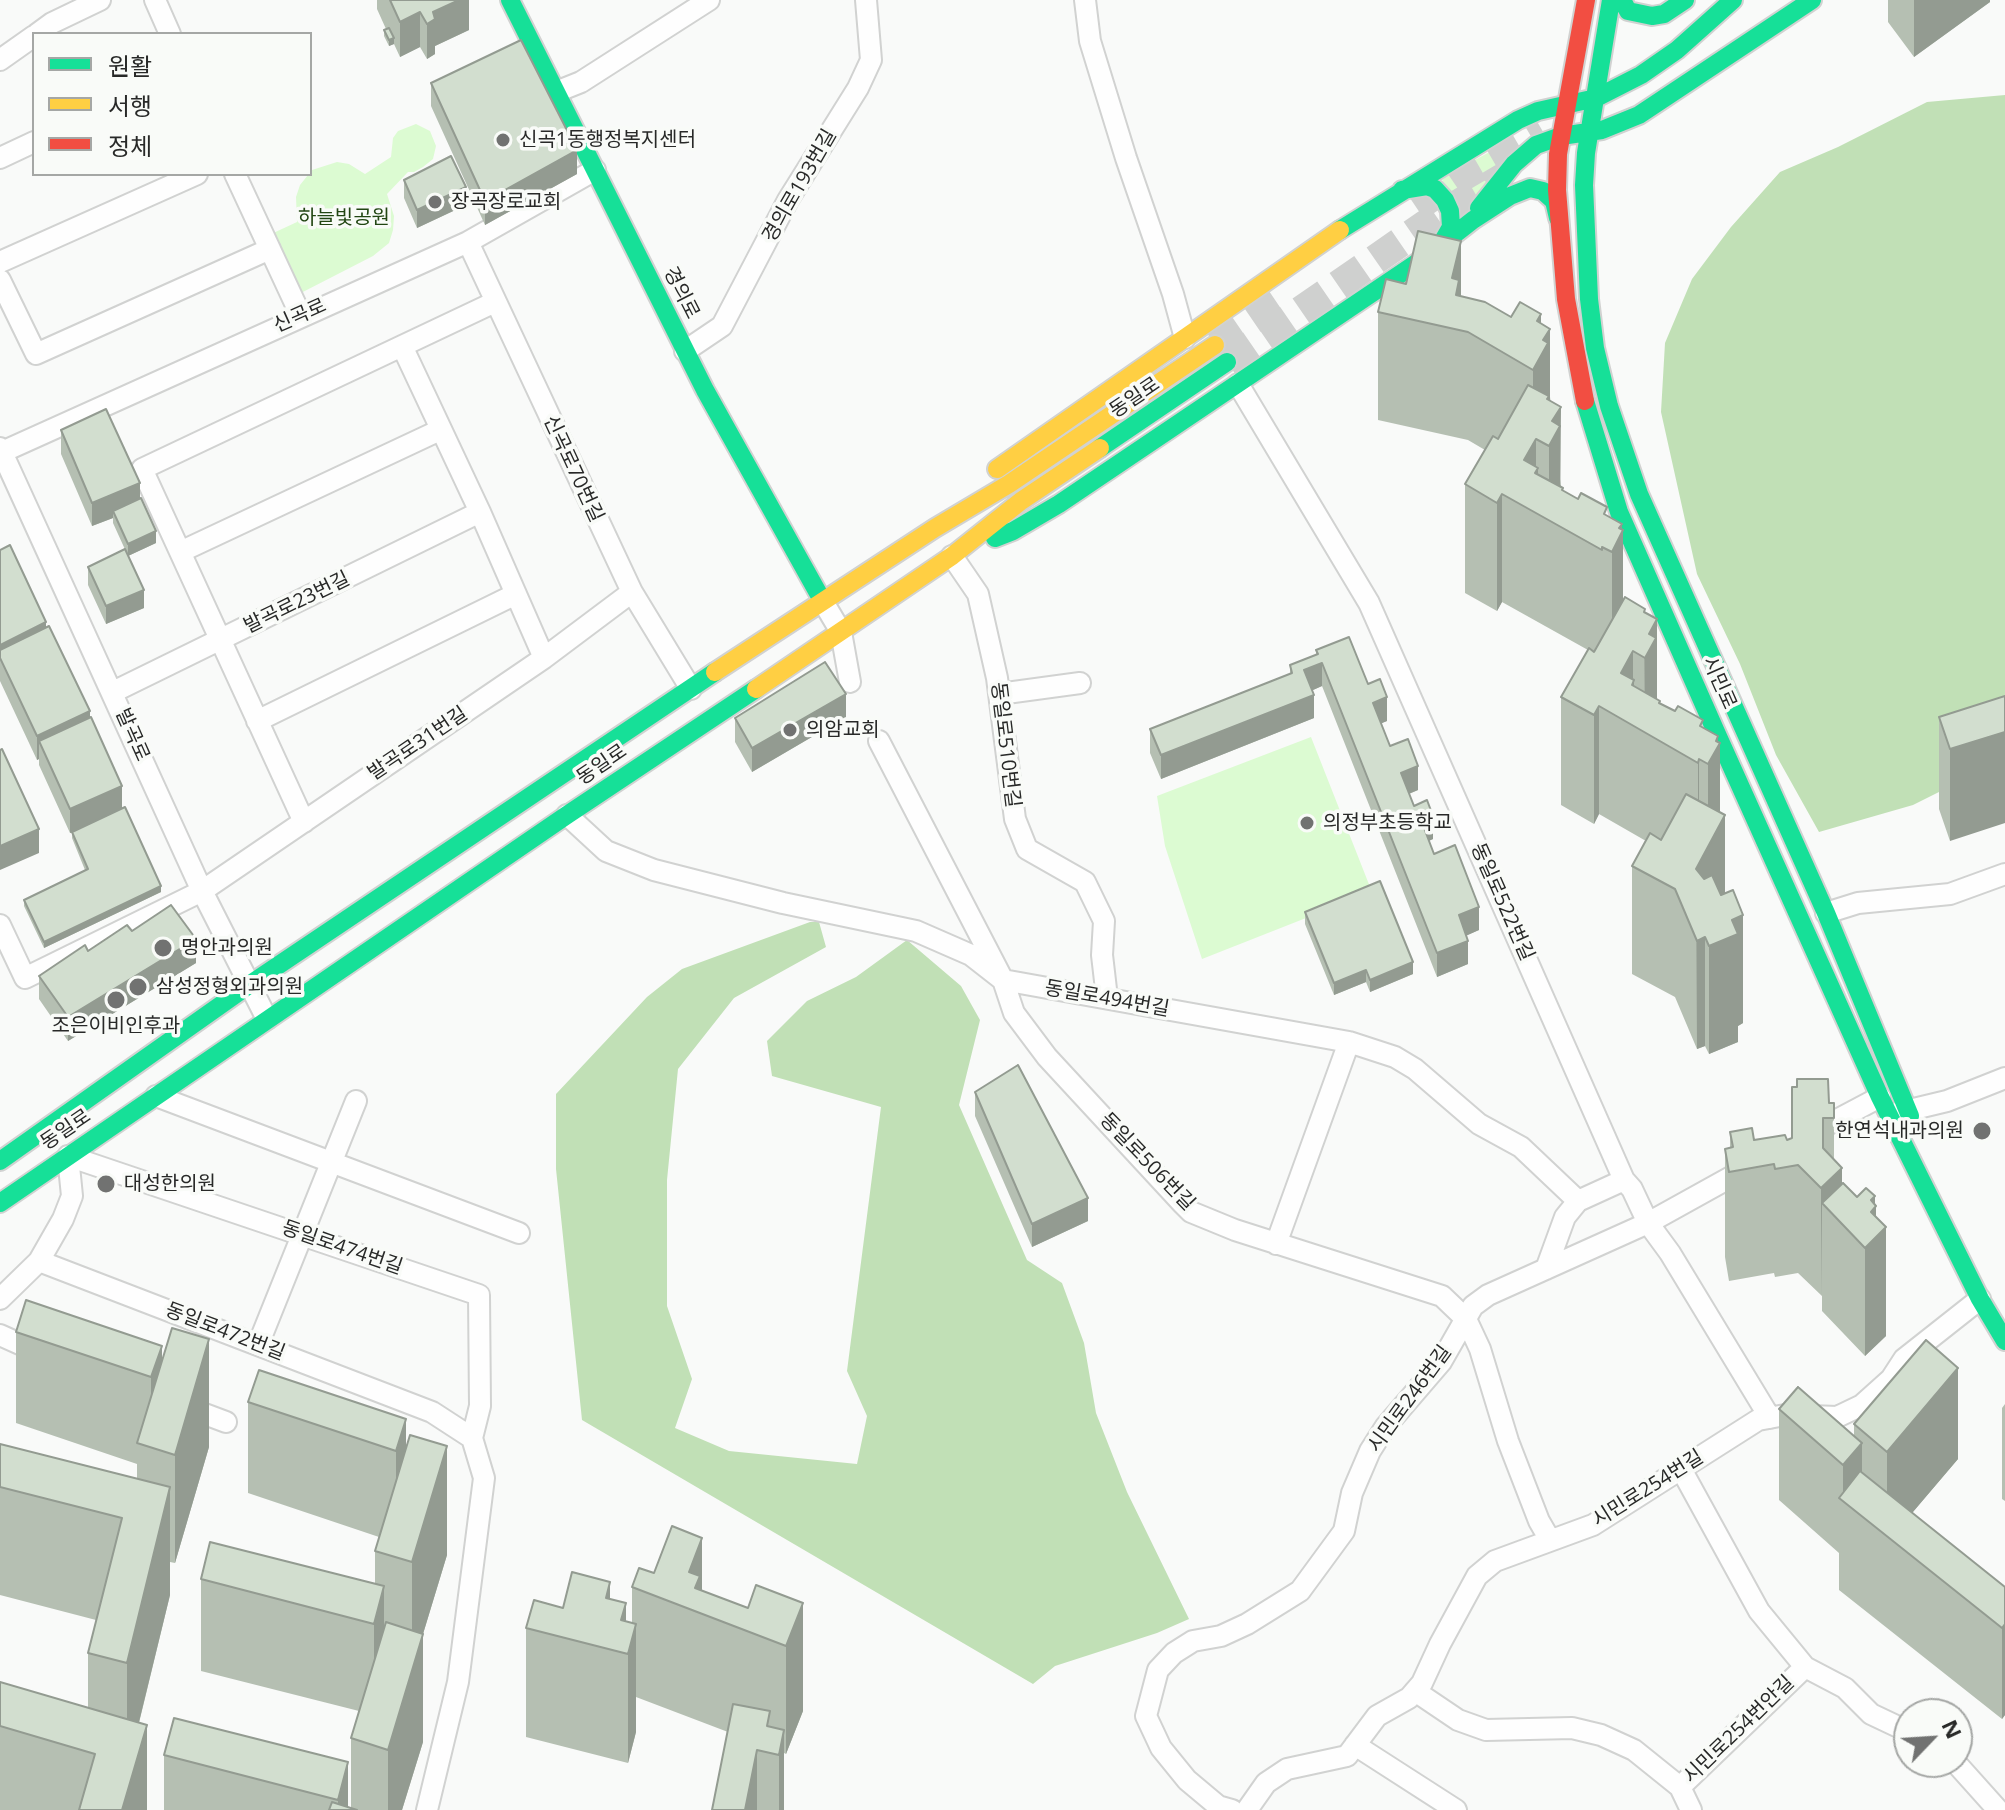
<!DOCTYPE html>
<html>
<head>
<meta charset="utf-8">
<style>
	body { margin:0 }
	#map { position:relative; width:2005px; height:1810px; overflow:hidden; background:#f9faf9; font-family:"Open Sans","Noto Sans KR",sans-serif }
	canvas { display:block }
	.legend { position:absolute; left:32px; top:32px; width:280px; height:144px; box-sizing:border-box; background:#f9fbf8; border:2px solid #a5a7a5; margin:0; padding:10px 14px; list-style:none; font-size:24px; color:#282928 }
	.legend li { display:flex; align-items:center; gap:16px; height:40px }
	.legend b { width:40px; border:2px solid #a5a7a5 }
	.north { position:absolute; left:1893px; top:1698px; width:80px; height:80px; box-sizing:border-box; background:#f9fbf8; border:2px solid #a5a7a5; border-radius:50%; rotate:65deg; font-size:22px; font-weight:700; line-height:32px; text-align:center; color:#282928 }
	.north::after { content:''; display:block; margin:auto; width:28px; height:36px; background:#717271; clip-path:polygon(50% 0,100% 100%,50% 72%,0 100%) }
</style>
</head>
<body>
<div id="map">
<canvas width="2005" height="1810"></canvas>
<ul class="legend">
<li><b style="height:10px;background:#16e098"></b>원활</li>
<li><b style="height:10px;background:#ffcf43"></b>서행</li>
<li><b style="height:10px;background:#f24e42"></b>정체</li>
</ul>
<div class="north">N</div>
</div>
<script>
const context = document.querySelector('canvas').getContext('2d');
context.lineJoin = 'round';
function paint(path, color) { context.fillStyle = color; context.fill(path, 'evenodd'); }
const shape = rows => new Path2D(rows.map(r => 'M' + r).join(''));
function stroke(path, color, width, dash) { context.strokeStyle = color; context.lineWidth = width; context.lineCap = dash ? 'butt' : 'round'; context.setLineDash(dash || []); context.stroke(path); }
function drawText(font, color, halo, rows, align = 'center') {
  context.font = font + ' "Open Sans","Noto Sans KR",sans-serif'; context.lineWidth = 7; context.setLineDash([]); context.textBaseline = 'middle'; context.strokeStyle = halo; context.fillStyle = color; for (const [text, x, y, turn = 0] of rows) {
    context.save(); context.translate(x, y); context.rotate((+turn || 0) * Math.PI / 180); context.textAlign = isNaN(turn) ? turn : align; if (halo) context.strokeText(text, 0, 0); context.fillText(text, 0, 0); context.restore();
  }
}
const green = shape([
	[416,124,430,131,436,146,433,159,423,167,414,172,408,172,387,194,394,216,393,230,389,243,373,256,297,295,269,235,297,222,296,197,300,185,312,170,337,162,349,164,365,174,391,157,393,138,398,131],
	[1512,140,1516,145,1462,213,1441,178],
	[1311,737,1372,892,1202,959,1165,846,1157,796]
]);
const forest = shape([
	[2005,95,2005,759,1913,805,1819,832,1776,755,1740,664,1697,574,1661,412,1665,343,1692,279,1731,227,1780,172,1838,147,1927,102],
	[810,922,819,922,826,947,734,998,678,1069,667,1180,667,1306,692,1379,675,1428,729,1451,857,1464,867,1416,847,1371,881,1107,772,1076,767,1041,807,1001,856,977,907,940,961,986,980,1020,959,1105,1027,1260,1062,1283,1084,1343,1096,1413,1127,1492,1189,1619,1157,1633,1055,1666,1033,1684,582,1420,556,1169,556,1094,647,997,682,969]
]);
const secondaryTunnel = shape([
	[1416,207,1456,180,1542,130],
	[1215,345,1281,300],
	[1227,362,1437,217,1505,177]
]);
const street = shape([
	[155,0,170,34],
	[1085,0,1090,41,1126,158,1173,294,1185,338],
	[37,34,52,23,100,0],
	[0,60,34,36],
	[556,92,581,82,709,0],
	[0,158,34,142],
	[235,174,301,316],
	[468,242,632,592,691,689],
	[0,262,197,174],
	[0,280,36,354,270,249],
	[402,346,480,512,544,658],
	[685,351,722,326,788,200,858,88,871,60,866,0],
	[1238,384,1369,603,1624,1180,1632,1189,1648,1223,1670,1253,1770,1418],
	[0,448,202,891,267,1019],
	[0,453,468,242,595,170],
	[180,552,440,430],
	[952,556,978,594,997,678,1015,819,1027,849,1085,882,1104,921,1102,955,1107,998],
	[822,600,841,632,850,682],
	[113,692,480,512],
	[999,694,1080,683],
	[257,721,516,594],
	[879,741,1003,980,1014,1013,1047,1057,1183,1204,1191,1212,1235,1230,1442,1296,1466,1319,1480,1349,1508,1441,1539,1521,1550,1540],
	[567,815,606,851,654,870,783,903,916,931,971,955,1003,980,1349,1042,1395,1057,1415,1069,1479,1124,1521,1147,1578,1201,1624,1180],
	[304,822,142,469,495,302],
	[1826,913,1858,903,1950,894,2005,874],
	[0,925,25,978,202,891,544,658,632,592],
	[156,1096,519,1233],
	[1897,1113,1947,1101,2005,1078],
	[1812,1133,1880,1097],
	[1276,1244,1349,1042],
	[1546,1269,1565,1217,1578,1201],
	[0,1299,39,1261],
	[0,1335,40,1353],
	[258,1345,356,1101],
	[186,1407,226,1422],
	[1805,1667,1845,1688,1871,1714,1909,1732],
	[1415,1691,1458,1720,1486,1730,1572,1728,1601,1735,1634,1750,1680,1787,1805,1667,1759,1611,1681,1469],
	[1355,1745,1456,1810],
	[1955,1762,1998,1810],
	[1680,1787,1691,1810],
	[427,1810,458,1682,484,1478,472,1438,432,1412,39,1261,63,1219,72,1196,68,1156,479,1295,480,1406,472,1438],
	[1232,1810,1218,1806,1187,1780,1161,1748,1146,1716,1158,1670,1174,1653,1193,1641,1221,1636,1247,1624,1300,1591,1344,1531,1352,1493,1370,1451,1386,1426,1441,1362,1473,1306,1488,1295,1648,1223,1749,1167],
	[1247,1810,1266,1783,1287,1769,1347,1756,1377,1716,1409,1698,1422,1683,1440,1644,1477,1576,1495,1561,1593,1525,1758,1420,1785,1415,1837,1417,1862,1405,1891,1379,1904,1359,1980,1299]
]);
const fast = shape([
	[510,0,705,390,822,600],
	[1611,0,1586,153,1584,185,1589,299,1595,348,1609,406,1639,494,1826,913,1910,1116],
	[1622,0,1628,11,1652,16,1664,14,1685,0],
	[1402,190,1427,186,1435,189,1445,200,1450,211,1451,227,1440,246],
	[1479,208,1514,164,1536,145,1561,136,1602,130,1639,115,1812,0],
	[1340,230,1518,120,1538,111,1596,98,1641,75,1677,50,1733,0],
	[1585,401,1619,512,1716,732,1880,1097,1980,1299,2005,1341],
	[1100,448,1227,362],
	[995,538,1013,531,1059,504,1427,256,1473,220,1510,196,1530,188,1543,191,1554,201,1558,218],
	[0,1161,249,985,715,672],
	[0,1203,567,815,756,689]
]);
const slow = shape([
	[997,469,1340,230],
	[715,672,935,528,1009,484,1215,345],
	[756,689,952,556,1021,501,1100,448]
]);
const jam = shape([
	[1585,401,1566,299,1557,190,1558,154,1586,0]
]);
const wall = shape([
	[377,0,469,0,469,30,435,46,435,54,427,59,420,47,400,57,394,44,389,46,384,36,384,30,386,29,377,9],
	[1888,0,1990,0,1990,2,1914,57,1888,22],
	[431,83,577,174,485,225,431,106],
	[404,180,466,205,417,228,404,198],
	[1461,296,1511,317,1541,323,1561,487,1563,491,1607,516,1622,530,1623,600,1645,613,1657,699,1660,703,1703,728,1718,742,1720,813,1725,894,1743,1023,1738,1026,1738,1042,1709,1054,1705,1046,1697,1049,1675,997,1632,974,1632,866,1646,841,1599,814,1594,824,1561,805,1561,697,1588,650,1502,602,1497,611,1465,593,1465,484,1485,450,1468,440,1378,420,1378,312],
	[61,430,140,499,156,543,128,556,113,523,113,518,92,526,61,454],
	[0,550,46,628,90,718,122,808,161,892,44,948,24,906,24,900,85,870,72,838,72,833,70,833,39,765,39,759,37,760,0,681],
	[88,567,144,608,106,624,88,585],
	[1316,650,1368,684,1387,721,1381,723,1390,746,1418,790,1409,794,1414,806,1433,839,1429,841,1434,854,1479,930,1467,935,1468,964,1437,977,1322,686,1313,690,1314,718,1161,779,1150,753,1150,729,1290,674,1290,665,1316,655],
	[2005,696,1950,841,1939,809,1939,717],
	[846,717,752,772,735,742,735,718],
	[1305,912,1413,974,1370,992,1366,982,1334,995,1305,924],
	[132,931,196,963,68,1041,39,999,39,976,88,951],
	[975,1092,1088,1221,1032,1247,975,1116],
	[1829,1103,1834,1103,1834,1160,1842,1183,1857,1197,1875,1204,1886,1336,1865,1356,1822,1311,1822,1296,1798,1273,1775,1277,1774,1273,1729,1281,1725,1257,1725,1149,1730,1148,1730,1132,1754,1140,1787,1140,1792,1138],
	[16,1332,162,1363,209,1447,175,1563,170,1562,170,1595,139,1723,122,1810,0,1810,0,1682,88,1708,88,1653,96,1620,0,1595,0,1444,137,1479,137,1464,16,1423],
	[248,1402,406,1448,447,1555,423,1634,423,1742,402,1810,164,1810,164,1755,348,1762,348,1807,351,1808,351,1738,359,1711,201,1671,201,1579,375,1584,375,1551,379,1537,248,1493],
	[2005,1404,2005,1501,2002,1499,2002,1408],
	[1779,1409,1854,1436,1854,1424,1958,1459,1912,1513,2005,1587,2005,1715,2002,1719,1839,1590,1839,1553,1779,1500],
	[632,1587,702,1591,748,1608,803,1603,803,1711,786,1754,784,1753,784,1810,712,1810,728,1732,636,1697,636,1732,628,1763,526,1737,526,1628,563,1608,632,1623]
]);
const shadedWall = shape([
	[459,0,469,0,469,30,435,46,435,54,427,59,427,24,433,12],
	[1914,0,1990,0,1990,2,1914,57],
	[420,12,420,47,400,57,400,22],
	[394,38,394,44,389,46,389,40],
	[577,150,577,174,485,225,485,201],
	[466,187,466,205,417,228,417,210],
	[1461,241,1461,330,1452,278],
	[1541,314,1541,356,1543,340,1550,329,1550,437,1536,439,1536,471,1538,468,1538,514,1524,460,1533,445,1533,370,1537,321],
	[1561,407,1560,527,1549,520,1549,446,1552,421],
	[140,483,140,506,113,511,113,518,92,526,92,503],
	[1502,494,1502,602,1497,611,1497,503],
	[1622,524,1622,533,1623,530,1623,639,1612,660,1612,552],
	[156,531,156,543,128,556,128,544],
	[144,590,144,608,106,624,106,606],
	[1645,609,1645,658,1649,634,1657,619,1657,728,1645,733,1644,612],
	[46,622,46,646,0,658,0,645],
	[1633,651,1633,683,1634,680,1634,726,1621,673],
	[1322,663,1322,686,1304,694,1304,670],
	[846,694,846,717,752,772,752,748],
	[1314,695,1314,718,1161,779,1161,755],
	[1387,697,1387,721,1373,727,1373,703],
	[1599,706,1599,814,1594,824,1594,715],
	[90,711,90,735,39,741,39,759,37,760,37,736],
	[2005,732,2005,823,1950,841,1950,749],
	[1718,736,1718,745,1720,743,1720,824,1725,815,1725,923,1743,915,1743,1023,1738,1026,1738,1042,1709,1054,1709,946,1705,937,1705,1046,1697,1049,1696,869,1698,865,1698,763,1699,759,1699,863,1708,846,1708,764],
	[1418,766,1418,790,1401,797,1401,773],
	[122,786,122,809,70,833,70,809],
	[1433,816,1433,839,1421,844,1421,820],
	[39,829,39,853,0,870,0,846],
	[161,886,161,892,44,948,44,942],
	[1479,907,1479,930,1459,939,1459,915],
	[196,939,196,963,68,1041,68,1017],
	[1468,941,1468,964,1437,977,1437,953],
	[1413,962,1413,974,1370,992,1370,980],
	[1366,970,1366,982,1334,995,1334,983],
	[1842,1168,1842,1225,1822,1203,1821,1296,1821,1188],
	[1875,1196,1875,1208,1876,1206,1876,1236,1886,1227,1886,1336,1865,1356,1865,1248,1871,1200],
	[1088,1198,1088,1221,1032,1247,1032,1224],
	[209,1339,209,1447,175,1563,175,1455],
	[162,1346,162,1437,151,1448,151,1377],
	[1958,1368,1958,1459,1890,1539,1887,1536,1887,1452],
	[406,1419,406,1510,396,1542,396,1451],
	[1862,1443,1862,1517,1843,1501,1843,1465],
	[447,1446,447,1555,423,1634,423,1742,402,1810,388,1810,388,1750,412,1670,412,1562],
	[170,1487,170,1595,127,1771,127,1663],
	[702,1538,702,1614,689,1572],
	[610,1582,610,1650,606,1598],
	[384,1586,384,1677,374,1715,374,1624],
	[626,1603,626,1654,621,1620],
	[803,1603,803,1711,786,1754,786,1646],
	[636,1624,636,1732,628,1763,628,1654],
	[2005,1624,2005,1715,2002,1719,2002,1628],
	[147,1725,147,1810,122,1810],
	[784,1730,784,1810,779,1810,779,1755],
	[757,1750,757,1810,745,1810],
	[348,1762,348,1810,338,1810,338,1800]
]);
const building = shape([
	[390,0,459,0,433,12,435,19,427,24,420,12,400,22,390,0],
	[389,28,394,38,389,40,384,30,389,28],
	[521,40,577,150,485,201,431,83,521,40],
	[451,156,466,187,417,210,404,180,451,156],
	[1418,231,1461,241,1452,278,1459,280,1456,295,1485,302,1511,317,1520,302,1541,314,1537,321,1550,329,1543,340,1548,343,1533,370,1468,332,1378,312,1386,279,1406,284,1418,231],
	[1528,385,1549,396,1547,399,1561,407,1552,421,1560,426,1549,446,1536,439,1524,460,1538,468,1535,473,1563,488,1562,490,1578,499,1581,493,1607,507,1604,514,1622,524,1619,528,1623,530,1612,552,1602,547,1602,550,1502,494,1497,503,1465,484,1493,436,1498,439,1528,385],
	[106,409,140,483,92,503,61,430,106,409],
	[141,498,156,531,128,544,113,511,141,498],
	[10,545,46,622,0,645,0,550,10,545],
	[125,549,144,590,106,606,88,567,125,549],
	[1625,597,1645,609,1644,612,1657,619,1649,634,1656,638,1645,658,1633,651,1621,673,1634,680,1632,685,1660,701,1659,703,1675,711,1678,706,1703,720,1700,726,1718,736,1716,741,1720,743,1708,764,1699,759,1698,763,1599,706,1594,715,1561,697,1589,648,1594,652,1625,597],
	[49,626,90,711,37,736,0,658,0,650,49,626],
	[1349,637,1368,684,1380,679,1387,697,1373,703,1390,746,1408,739,1418,766,1401,773,1414,806,1427,800,1433,816,1421,820,1434,854,1455,845,1479,907,1459,915,1468,941,1437,953,1322,663,1304,670,1314,695,1161,755,1150,729,1292,673,1290,665,1318,654,1316,650,1349,637],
	[825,662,846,694,752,748,735,718,825,662],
	[2005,696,2005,732,1950,749,1939,717,2005,696],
	[91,717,122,786,70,809,39,741,91,717],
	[2,749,39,829,0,846,0,750,2,749],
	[1686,794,1725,815,1696,869,1704,879,1712,875,1721,895,1733,890,1743,915,1732,920,1738,934,1709,946,1705,937,1697,941,1675,889,1632,866,1650,833,1661,840,1686,794],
	[125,807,161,886,44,942,24,900,88,869,72,832,125,807],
	[1380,881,1413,962,1370,980,1366,970,1334,983,1305,912,1380,881],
	[171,905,196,939,68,1017,39,976,85,945,88,951,127,925,132,931,171,905],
	[1018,1065,1088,1198,1032,1224,975,1092,1018,1065],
	[1797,1079,1828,1079,1829,1103,1834,1103,1834,1118,1823,1118,1823,1148,1842,1168,1821,1188,1798,1165,1775,1169,1774,1164,1729,1172,1725,1149,1733,1147,1730,1132,1752,1128,1754,1140,1785,1135,1787,1140,1792,1138,1792,1087,1797,1087,1797,1079],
	[1843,1183,1857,1197,1866,1188,1875,1196,1871,1200,1876,1206,1871,1212,1886,1227,1865,1248,1822,1203,1843,1183],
	[26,1300,162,1346,151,1377,16,1332,26,1300],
	[172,1328,209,1339,175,1455,137,1443,172,1328],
	[1926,1340,1958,1368,1887,1452,1854,1424,1926,1340],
	[259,1370,406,1419,396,1451,248,1402,259,1370],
	[1798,1387,1862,1443,1843,1465,1779,1409,1798,1387],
	[410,1435,447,1446,412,1562,375,1551,410,1435],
	[0,1444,170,1487,127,1663,88,1653,122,1518,0,1487,0,1444],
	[1860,1471,2005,1587,2005,1624,2002,1628,1839,1498,1860,1471],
	[672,1526,702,1538,689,1572,700,1576,695,1588,748,1608,756,1585,803,1603,786,1646,632,1587,639,1568,654,1573,672,1526],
	[210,1542,384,1586,374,1624,201,1579,210,1542],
	[572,1572,610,1582,606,1598,626,1603,621,1620,636,1624,628,1654,526,1628,534,1600,563,1608,572,1572],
	[386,1622,423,1634,388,1750,351,1738,386,1622],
	[0,1682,147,1725,122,1810,79,1810,95,1754,0,1726,0,1682],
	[733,1704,770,1711,767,1726,784,1730,779,1755,757,1750,745,1810,712,1810,733,1704],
	[174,1718,348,1762,338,1800,164,1755,174,1718],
	[332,1802,357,1810,329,1810,332,1802]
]);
const markers = [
	[503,140,8,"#717271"],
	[435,202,8,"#717271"],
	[790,730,8,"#717271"],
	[1307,823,8,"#717271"],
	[163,948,10,"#717271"],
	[138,987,10,"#717271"],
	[116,1000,10,"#717271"],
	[1982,1131,10,"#717271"],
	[106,1184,10,"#717271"]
];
const poiNames = [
	["신곡1동행정복지센터",519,140],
	["장곡장로교회",451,202],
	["의암교회",806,730],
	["의정부초등학교",1323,823],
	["명안과의원",181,948],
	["삼성정형외과의원",156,987],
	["조은이비인후과",116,1026,"center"],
	["한연석내과의원",1964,1131,"right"],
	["대성한의원",124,1184]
];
const streetNames = [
	["경의로193번길",800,186,-60],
	["경의로",681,293,63],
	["신곡로",300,316,-24],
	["동일로",1135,398,-34],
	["신곡로70번길",573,469,65],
	["발곡로23번길",297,603,-26],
	["시민로",1719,683,66],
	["발곡로",132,735,66],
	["발곡로31번길",418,744,-34],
	["동일로510번길",1005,745,83],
	["동일로",602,765,-34],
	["동일로522번길",1502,902,66],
	["동일로494번길",1107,999,10],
	["동일로",66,1130,-34],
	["동일로506번길",1147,1162,46],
	["동일로474번길",342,1248,19],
	["동일로472번길",225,1332,21],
	["시민로246번길",1410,1399,-54],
	["시민로254번길",1648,1489,-32],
	["시민로254번안길",1739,1730,-44]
];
const parkNames = [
	["하늘빛공원",344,218]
];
paint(green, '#dcfbd2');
paint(forest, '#c1e0b6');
stroke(secondaryTunnel, '#cfd0cf', 30, [30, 15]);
stroke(street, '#d1d2d1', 24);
stroke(fast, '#d1d2d1', 22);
stroke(slow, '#d1d2d1', 22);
stroke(jam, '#d1d2d1', 22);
stroke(street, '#fefefe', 20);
stroke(fast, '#16e098', 18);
stroke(slow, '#ffcf43', 18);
stroke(jam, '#f24e42', 18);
paint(wall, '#b5bfb2');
paint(shadedWall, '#939b91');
paint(building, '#d2decf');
stroke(building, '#939b91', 2);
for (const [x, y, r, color] of markers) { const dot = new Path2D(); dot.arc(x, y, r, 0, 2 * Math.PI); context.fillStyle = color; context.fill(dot); stroke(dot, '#f9fbf8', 3); }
drawText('20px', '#282928', '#f9fbf8', poiNames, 'left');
drawText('20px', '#282928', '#f9fbf8', streetNames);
drawText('20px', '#224613', '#f9fbf8', parkNames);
</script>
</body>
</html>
